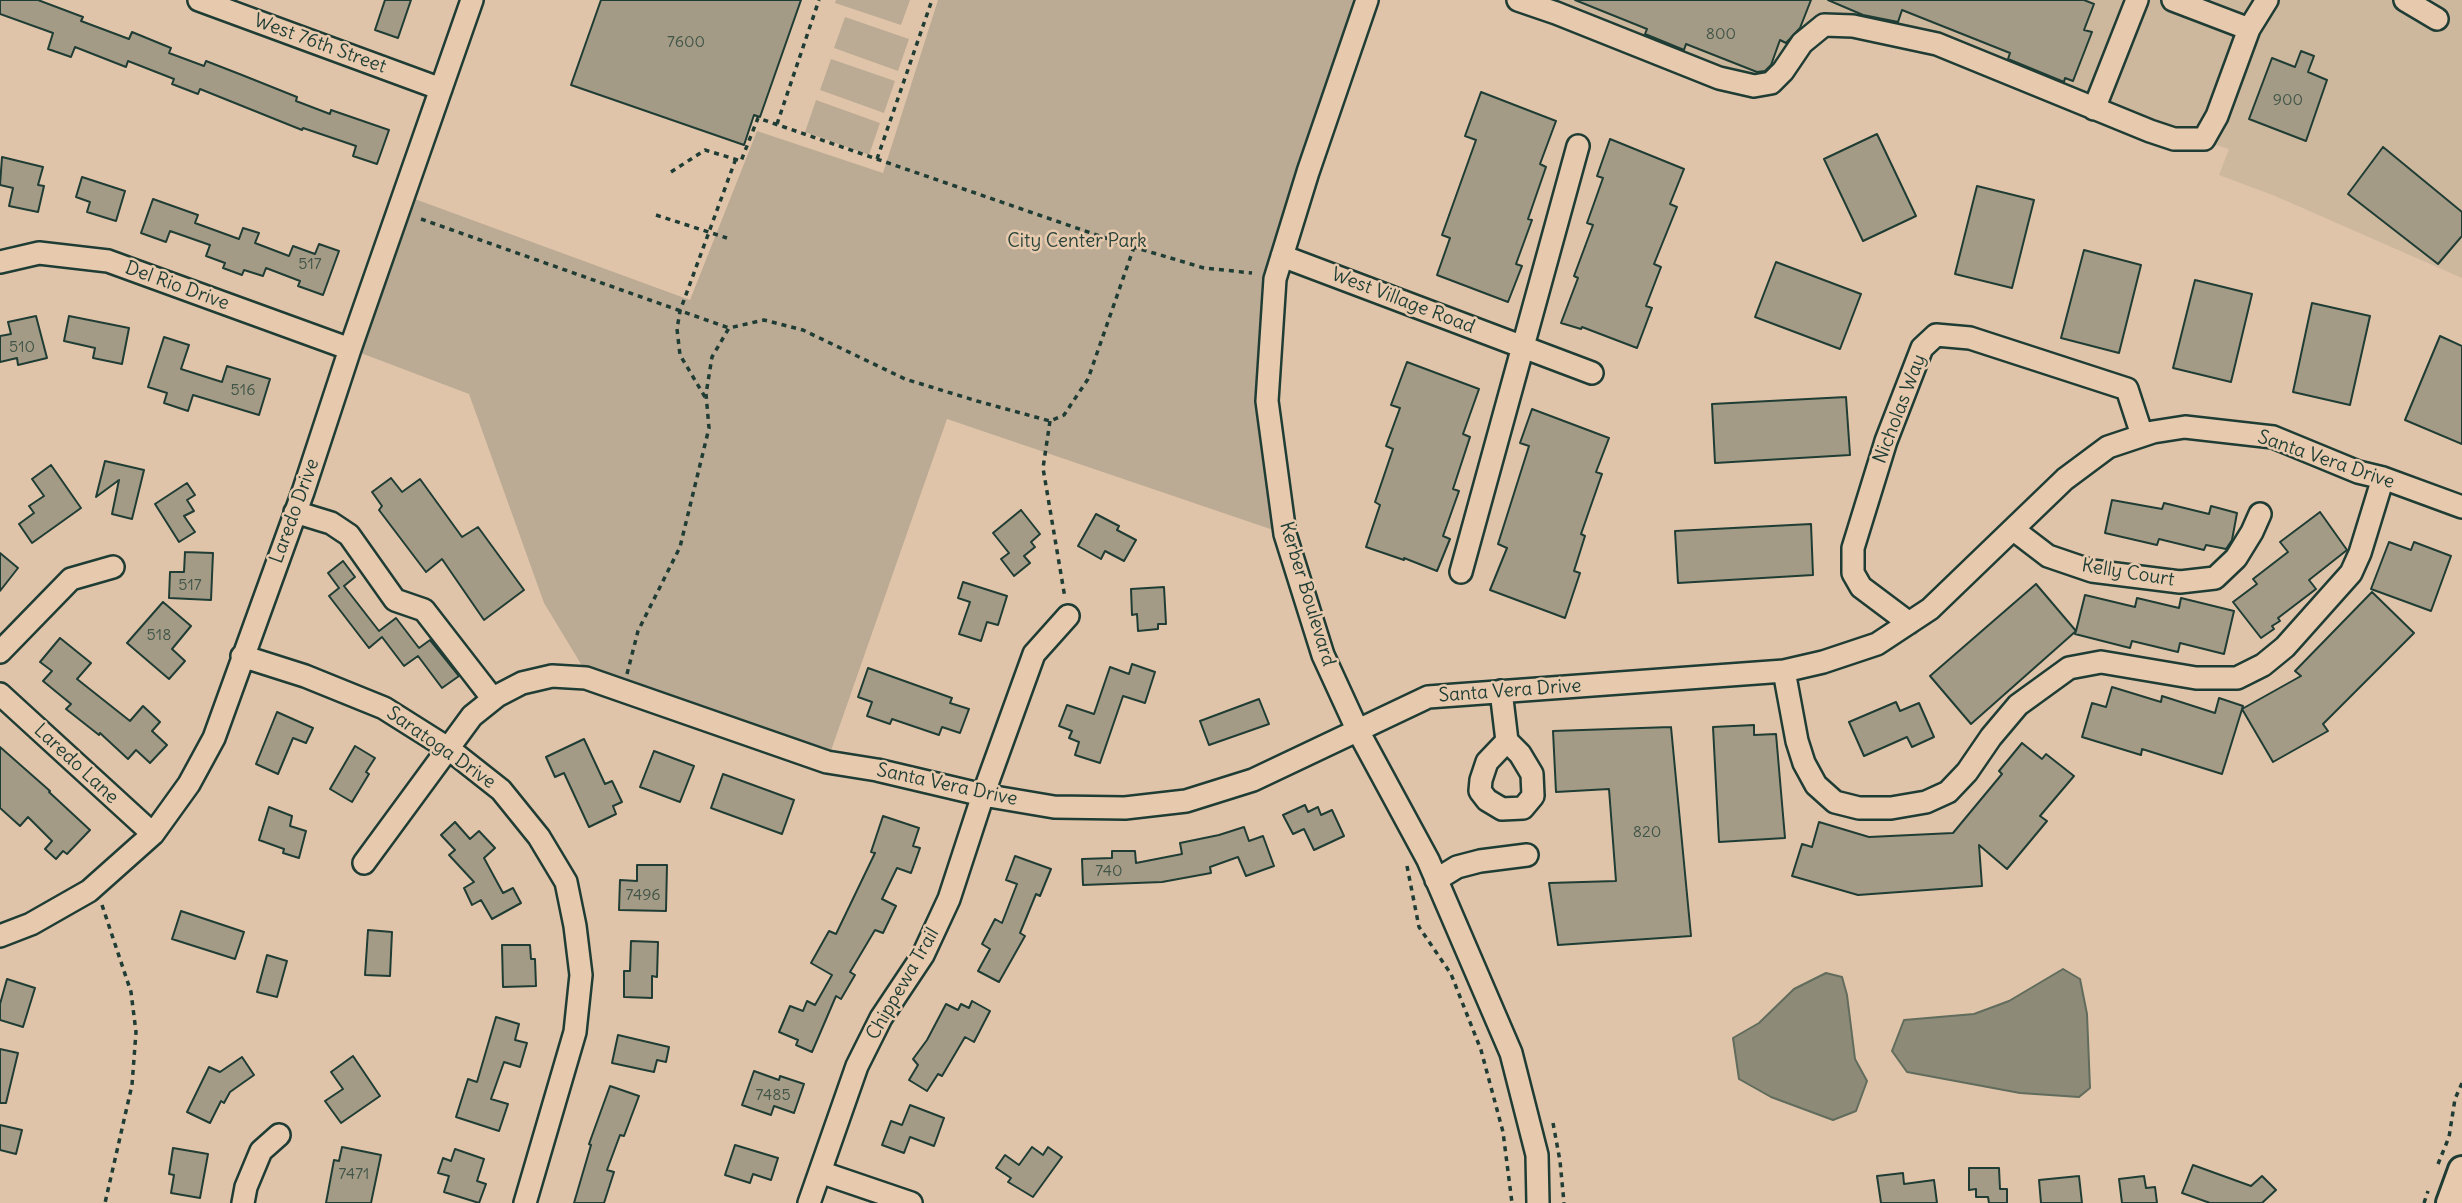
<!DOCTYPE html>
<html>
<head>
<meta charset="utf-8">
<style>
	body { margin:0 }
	canvas { display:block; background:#dfc4a9 }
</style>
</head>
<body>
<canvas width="2462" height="1203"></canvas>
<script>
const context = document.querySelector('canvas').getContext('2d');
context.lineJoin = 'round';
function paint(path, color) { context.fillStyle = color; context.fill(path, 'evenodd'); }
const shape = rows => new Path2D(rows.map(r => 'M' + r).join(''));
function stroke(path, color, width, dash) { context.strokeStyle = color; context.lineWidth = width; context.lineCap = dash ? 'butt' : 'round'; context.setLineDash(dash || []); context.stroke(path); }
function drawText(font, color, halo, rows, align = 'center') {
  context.font = font + ' Delius,sans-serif'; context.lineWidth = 5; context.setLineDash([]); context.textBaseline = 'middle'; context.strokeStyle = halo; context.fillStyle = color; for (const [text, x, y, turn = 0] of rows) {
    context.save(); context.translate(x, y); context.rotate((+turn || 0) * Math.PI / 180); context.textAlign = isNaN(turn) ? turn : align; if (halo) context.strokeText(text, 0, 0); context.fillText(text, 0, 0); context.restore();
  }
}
const built = shape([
	[1526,0,2462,0,2462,278,2275,196,2219,175,2229,149,2071,100,1937,44,1824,25,1754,86]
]);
const green = shape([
	[836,0,910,0,901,25,835,3],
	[938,0,1367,0,1282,256,1267,401,1285,534,947,419,827,762,590,679,544,603,469,394,350,349,404,195,690,300,757,131,883,173],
	[845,17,909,39,898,71,834,48],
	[831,59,895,81,884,113,820,90],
	[816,100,880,123,869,155,805,132]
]);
const water = shape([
	[2063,969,2080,979,2087,1014,2090,1088,2079,1097,2020,1093,1907,1072,1892,1051,1904,1020,1974,1014,2009,1001,2063,969],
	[1826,973,1842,977,1847,995,1855,1059,1867,1081,1856,1111,1833,1120,1771,1097,1739,1079,1733,1038,1759,1023,1794,989,1826,973]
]);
const building = shape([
	[0,0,38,0,83,17,81,21,129,39,132,32,171,48,169,53,204,66,206,61,242,75,297,97,296,101,330,114,331,110,389,130,377,164,353,156,356,146,303,128,302,130,200,89,198,94,172,84,174,79,128,61,126,67,75,47,71,57,48,49,53,33,0,14,0,0],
	[385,0,411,0,398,38,375,30,385,0],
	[601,0,801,0,760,117,754,115,744,145,571,85,601,0],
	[1575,0,1811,0,1800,28,1786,43,1780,40,1771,65,1765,71,1757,72,1686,44,1684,50,1645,34,1647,29,1575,0],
	[1828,0,2084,0,2094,4,2084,30,2092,32,2073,81,2065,78,2064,82,2008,59,2010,53,1902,10,1898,22,1863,15,1828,0],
	[2301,51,2314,56,2308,72,2327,80,2306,141,2249,119,2272,58,2295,67,2301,51],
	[1481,92,1556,121,1540,164,1546,167,1528,219,1532,220,1516,264,1522,266,1508,302,1437,275,1450,238,1442,235,1476,140,1465,136,1481,92],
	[1877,134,1916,216,1863,241,1824,159,1877,134],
	[1610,139,1684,169,1670,204,1677,207,1654,264,1661,267,1646,306,1652,308,1637,348,1582,327,1581,329,1561,323,1578,278,1574,276,1593,225,1587,223,1603,178,1597,176,1610,139],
	[2383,147,2462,212,2462,236,2438,264,2348,194,2383,147],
	[2,157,43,167,38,185,44,186,38,212,9,206,13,188,0,185,2,157],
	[82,177,125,191,116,221,87,212,90,202,76,197,82,177],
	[1977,186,2034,200,2012,288,1955,274,1977,186],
	[153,199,198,215,195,223,239,239,243,228,259,233,255,243,289,256,293,246,315,254,319,244,339,251,323,295,298,286,300,281,266,268,263,276,244,270,242,275,223,268,225,263,206,256,210,245,170,231,166,242,141,233,153,199],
	[2084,250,2141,265,2119,353,2061,338,2084,250],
	[1776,262,1861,294,1840,349,1755,317,1776,262],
	[2195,280,2252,294,2231,382,2173,368,2195,280],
	[2312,303,2370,316,2350,405,2293,392,2312,303],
	[36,316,47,358,18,365,17,358,0,362,0,336,11,334,8,322,36,316],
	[69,316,129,328,122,364,93,358,95,348,64,341,69,316],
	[2440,336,2462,346,2462,444,2405,420,2440,336],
	[164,337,189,345,181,369,222,382,227,366,270,379,259,415,193,395,188,411,164,403,167,393,148,387,164,337],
	[1407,362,1479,389,1463,434,1470,437,1453,489,1459,491,1443,536,1450,539,1437,571,1404,558,1404,560,1366,547,1380,505,1375,502,1393,449,1386,446,1400,408,1391,405,1407,362],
	[1846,397,1850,455,1715,463,1712,404,1846,397],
	[1532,409,1609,438,1596,472,1602,474,1581,534,1585,536,1574,571,1580,573,1565,618,1490,590,1507,548,1498,544,1529,446,1520,443,1532,409],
	[105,461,144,470,132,519,112,514,119,480,96,497,105,461],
	[51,465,81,508,32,543,19,524,34,513,29,506,44,496,32,479,51,465],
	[391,478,402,492,420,479,462,537,478,527,524,590,484,620,442,559,426,572,379,510,382,506,372,492,391,478],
	[187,483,195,495,187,500,194,511,184,516,195,532,179,542,155,504,187,483],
	[2112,500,2162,509,2164,503,2209,514,2211,506,2237,513,2232,540,2226,549,2206,545,2204,550,2159,539,2157,545,2105,533,2112,500],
	[1021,510,1040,534,1031,542,1035,547,1024,556,1030,563,1014,576,1001,559,1009,553,993,533,1021,510],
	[2320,512,2347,550,2309,580,2316,589,2278,618,2280,621,2272,626,2274,629,2261,638,2233,602,2257,584,2253,579,2288,552,2280,542,2320,512],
	[1096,514,1119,526,1117,530,1136,540,1124,561,1105,551,1101,559,1078,546,1096,514],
	[1811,524,1813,575,1678,583,1675,531,1811,524],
	[2389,542,2411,550,2414,542,2451,556,2431,611,2371,589,2389,542],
	[185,552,213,553,211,600,169,598,170,572,184,572,185,552],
	[0,553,18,568,0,591,0,553],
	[343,561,355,577,344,586,379,631,396,618,419,648,430,640,459,676,442,688,418,656,404,666,382,637,369,648,329,596,339,588,328,573,343,561],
	[963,582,1007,596,998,625,987,622,981,641,959,634,970,602,958,598,963,582],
	[2036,584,2076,631,2085,595,2135,607,2137,598,2179,608,2181,598,2234,611,2224,654,2180,643,2178,652,2132,641,2130,648,2075,634,2076,631,1971,724,1930,676,2036,584],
	[1164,587,1166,624,1158,624,1158,629,1138,631,1137,614,1132,615,1131,589,1164,587],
	[2372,592,2414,633,2323,724,2328,731,2273,762,2242,709,2301,676,2295,671,2372,592],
	[163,602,191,626,172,649,185,661,169,679,127,643,163,602],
	[60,638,91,663,77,679,130,721,143,706,160,722,152,731,167,745,150,763,136,750,128,759,100,733,99,735,66,709,71,704,43,681,52,671,40,662,60,638],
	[1132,664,1155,672,1145,703,1123,696,1100,763,1075,755,1079,742,1069,738,1072,731,1059,726,1067,705,1094,714,1110,667,1129,674,1132,664],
	[868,668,952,698,950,703,969,709,960,733,942,727,939,735,892,719,890,724,867,716,872,702,858,697,868,668],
	[2112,687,2161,702,2162,696,2215,713,2219,698,2243,706,2222,774,2142,749,2141,755,2082,737,2092,703,2106,707,2112,687],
	[1259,699,1269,724,1209,745,1200,721,1259,699],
	[1896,702,1900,711,1919,703,1934,737,1912,747,1907,737,1864,756,1849,722,1896,702],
	[277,712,313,728,306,743,293,738,278,774,256,764,277,712],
	[1754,725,1754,735,1776,734,1785,838,1719,842,1713,727,1754,725],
	[1671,727,1691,936,1558,945,1549,883,1616,881,1609,789,1556,792,1553,731,1671,727],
	[584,739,605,784,612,781,622,802,613,806,616,814,589,827,564,773,555,777,546,757,584,739],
	[2022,743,2042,759,2046,754,2074,776,2040,816,2047,821,2007,869,1979,845,1982,886,1858,895,1792,876,1802,844,1812,847,1819,822,1869,837,1953,833,2002,774,1999,771,2022,743],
	[355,746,375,758,366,772,369,774,352,802,330,789,355,746],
	[0,747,50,791,49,792,90,830,67,854,63,851,56,859,45,849,52,841,28,817,20,826,0,808,0,747],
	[654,751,694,766,680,802,640,787,654,751],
	[723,774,794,800,782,834,711,808,723,774],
	[1305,805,1308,812,1318,807,1321,815,1332,810,1344,836,1314,850,1304,829,1293,834,1283,815,1305,805],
	[269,807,292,816,290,826,306,831,299,858,283,853,284,849,259,840,269,807],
	[883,816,919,828,913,846,920,848,911,873,897,868,882,899,896,906,883,933,875,930,850,972,855,975,841,999,836,996,812,1052,796,1045,798,1040,779,1032,790,1006,803,1011,807,1001,815,1005,832,975,811,963,829,931,836,934,875,853,871,852,883,816],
	[455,822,470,839,479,831,495,848,484,858,503,893,513,888,521,903,492,919,481,900,472,905,464,888,474,882,449,855,455,850,441,835,455,822],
	[1244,827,1249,841,1263,836,1274,866,1246,876,1238,857,1210,867,1211,873,1162,882,1083,885,1082,859,1112,858,1112,851,1135,851,1136,863,1182,854,1180,843,1219,835,1244,827],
	[1015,856,1051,869,1040,896,1036,894,1020,933,1025,936,999,982,978,971,990,949,982,944,995,919,1002,923,1017,884,1006,880,1015,856],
	[637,865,667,865,666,911,619,910,620,880,637,881,637,865],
	[181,911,244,932,235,959,172,939,181,911],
	[368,930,392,932,390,976,365,975,368,930],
	[631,941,658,942,657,977,652,976,652,998,624,997,624,971,630,971,631,941],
	[502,945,530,945,531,959,535,959,536,986,503,987,502,945],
	[267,955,287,961,277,997,257,992,267,955],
	[7,979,35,988,23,1027,0,1020,0,1004,7,979],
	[972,1001,990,1011,974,1042,965,1037,942,1076,938,1074,927,1091,909,1080,918,1065,913,1059,927,1040,946,1004,958,1010,961,1004,969,1008,972,1001],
	[496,1017,519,1024,515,1040,527,1043,520,1067,504,1062,491,1099,508,1104,499,1131,456,1117,468,1079,477,1082,496,1017],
	[618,1035,669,1047,666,1062,657,1060,654,1072,612,1063,618,1035],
	[0,1049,18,1053,6,1103,0,1103,0,1049],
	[353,1056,380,1096,341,1123,325,1101,343,1089,331,1072,353,1056],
	[242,1057,254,1075,230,1092,224,1103,221,1101,210,1123,187,1112,209,1067,220,1072,242,1057],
	[754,1071,779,1080,780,1076,804,1084,794,1113,774,1106,771,1115,742,1105,754,1071],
	[610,1086,639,1096,624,1136,620,1135,607,1170,614,1172,604,1203,574,1203,591,1145,589,1144,610,1086],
	[910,1105,944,1118,934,1146,910,1137,904,1153,882,1145,891,1121,902,1125,910,1105],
	[0,1125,22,1130,16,1154,0,1150,0,1125],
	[735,1145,778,1158,771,1180,753,1174,750,1183,725,1175,735,1145],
	[342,1147,381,1155,371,1203,326,1203,334,1160,339,1161,342,1147],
	[1032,1147,1043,1155,1048,1147,1062,1157,1033,1197,1008,1182,1011,1178,996,1168,1005,1155,1019,1165,1032,1147],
	[173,1148,208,1154,200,1198,171,1193,174,1175,169,1174,173,1148],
	[455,1149,484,1159,477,1181,486,1184,479,1203,444,1192,449,1176,438,1173,443,1158,451,1161,455,1149],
	[2193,1165,2251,1186,2262,1176,2276,1190,2262,1203,2210,1203,2182,1193,2193,1165],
	[1969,1168,1999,1168,2000,1189,2007,1189,2007,1203,1989,1203,1988,1197,1976,1197,1976,1189,1969,1190,1969,1168],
	[1903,1173,1904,1184,1934,1180,1937,1203,1881,1203,1877,1176,1903,1173],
	[2079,1176,2082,1203,2041,1203,2039,1180,2079,1176],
	[2144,1176,2146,1188,2155,1187,2157,1203,2122,1203,2119,1179,2144,1176]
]);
const path = shape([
	[777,124,819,0],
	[877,159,932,0],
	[671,172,705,150,741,161,758,118,1120,243,1204,268,1252,273],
	[656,215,727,238],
	[421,219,729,328],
	[705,397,680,355,677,329,680,311,735,161],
	[1050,421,1043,468,1065,598],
	[627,674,638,631,680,547,709,428,706,394,712,357,729,328,764,320,803,330,905,379,977,401,1050,421,1064,415,1088,379,1134,247],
	[1407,866,1419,927,1451,974,1481,1050,1503,1132,1512,1203],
	[102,905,131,992,136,1032,132,1085,105,1203],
	[1553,1123,1560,1161,1564,1203],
	[2438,1164,2449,1137,2455,1099,2462,1083],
	[2424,1203,2428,1191]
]);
const minor = shape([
	[199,0,441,89],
	[1367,0,1308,172,1275,279,1267,401,1285,534,1323,655,1357,729,1428,860,1511,1053,1537,1155,1538,1203],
	[1518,0,1556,13,1719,78,1754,86,1771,83,1783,71,1802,43,1824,25,1853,26,1937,44,2150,131,2174,139,2204,139,2217,116,2249,29,2267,0],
	[2173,0,2249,29],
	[2405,0,2437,19],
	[2094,109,2137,0],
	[1282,256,1592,373],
	[0,262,39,253,108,261,350,349],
	[295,512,331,523,349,535,395,600,424,610,493,699],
	[2014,530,2048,556,2092,571,2180,582,2215,578,2236,558,2252,532,2260,514],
	[1461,572,1578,146],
	[1909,623,1861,587,1853,573,1853,548,1886,441,1922,348,1936,335,1970,338,2127,389,2142,435],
	[0,652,71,579,113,567],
	[242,656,305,676,384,708,449,749,501,790,539,837,566,882,575,926,581,975,575,1032,525,1203],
	[1784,671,1797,741,1804,763,1816,785,1835,802,1859,808,1891,808,1926,802,1948,792,1967,772,1991,737,2018,705,2069,668,2101,662,2196,678,2237,678,2263,665,2285,647,2351,573,2360,553,2383,478],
	[1501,691,1507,741,1520,754,1532,774,1533,796,1523,808,1502,809,1487,800,1480,791,1481,780,1487,762,1507,741],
	[0,694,153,834],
	[364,863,472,716,497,696,522,683,552,676,586,678,827,762,877,770,983,795,1054,807,1125,808,1186,801,1253,780,1428,697,1784,671,1823,662,1877,644,1930,609,2065,479,2108,447,2153,432,2185,427,2273,437,2358,472,2383,478,2462,507],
	[1436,880,1457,867,1480,861,1527,855],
	[0,936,31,924,89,891,153,834,189,784,214,738,303,492,350,349,472,0],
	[820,1172,911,1203],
	[243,1203,246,1187,261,1151,279,1135],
	[809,1203,857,1066,881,1018,923,955,949,899,983,795,1034,654,1068,616]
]);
const major = shape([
	[2450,1203,2462,1170]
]);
const numberNames = [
	["800",1721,34],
	["7600",686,42],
	["900",2288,100],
	["517",310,264],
	["510",22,347],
	["516",243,390],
	["517",190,585],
	["518",159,635],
	["820",1647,832],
	["740",1109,871],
	["7496",643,895],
	["7485",773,1095],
	["7471",354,1174]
];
const streetNames = [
	["West 76th Street",320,44,20],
	["Del Rio Drive",177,286,20],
	["West Village Road",1403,301,21],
	["Nicholas Way",1900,409,-69],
	["Santa Vera Drive",2326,460,19],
	["Laredo Drive",295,511,-70],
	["Kelly Court",2128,573,9],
	["Kerber Boulevard",1307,594,73],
	["Santa Vera Drive",1510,691,-4],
	["Saratoga Drive",441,748,35],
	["Laredo Lane",76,764,43],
	["Santa Vera Drive",947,785,12],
	["Chippewa Trail",903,984,-60]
];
const parkNames = [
	["City Center Park",1077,242]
];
paint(built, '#cdb89e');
paint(green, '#bcab94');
paint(water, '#8d8b77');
stroke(water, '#616c5c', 2);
paint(building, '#a39b85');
stroke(building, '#1f3d34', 2);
stroke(minor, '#1f3d34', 26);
stroke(major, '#1f3d34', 32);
stroke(path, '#1f3d34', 3.5, [5, 5]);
stroke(minor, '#e7caae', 21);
stroke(major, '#e7caae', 26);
drawText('16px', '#405448', null, numberNames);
drawText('19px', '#1f3d34', '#e7caae', streetNames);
drawText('19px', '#274239', '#e7caae', parkNames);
</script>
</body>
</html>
